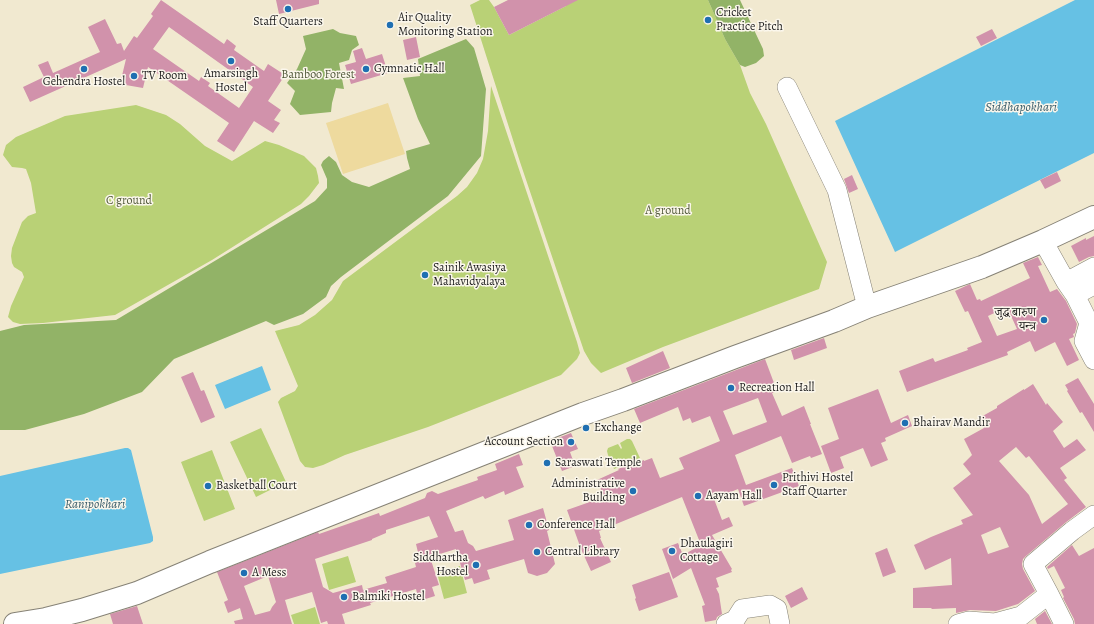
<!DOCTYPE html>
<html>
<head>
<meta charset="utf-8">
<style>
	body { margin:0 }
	canvas { display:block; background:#f1e9d0 }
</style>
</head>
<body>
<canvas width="1094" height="624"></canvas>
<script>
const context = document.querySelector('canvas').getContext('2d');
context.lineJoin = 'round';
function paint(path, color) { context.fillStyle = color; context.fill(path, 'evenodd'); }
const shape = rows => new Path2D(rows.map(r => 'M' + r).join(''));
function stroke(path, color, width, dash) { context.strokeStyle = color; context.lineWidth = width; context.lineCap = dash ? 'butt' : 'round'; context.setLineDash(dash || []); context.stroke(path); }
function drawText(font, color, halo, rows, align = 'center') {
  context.font = font + ' Alegreya,"Noto Serif Devanagari",serif'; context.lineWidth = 3; context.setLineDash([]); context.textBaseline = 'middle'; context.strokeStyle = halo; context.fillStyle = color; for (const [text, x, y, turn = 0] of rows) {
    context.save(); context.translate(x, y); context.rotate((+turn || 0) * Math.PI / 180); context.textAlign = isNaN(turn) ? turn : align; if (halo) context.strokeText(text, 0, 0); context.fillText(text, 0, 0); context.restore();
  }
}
const green = shape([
	[480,0,489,0,494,7,509,35,566,6,563,0,708,0,725,39,740,65,750,93,766,124,827,262,819,289,663,347,601,373,591,363,584,351,520,162,470,5],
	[491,86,577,342,580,353,577,359,561,375,428,427,345,455,323,465,313,468,305,467,300,461,278,402,281,398,295,391,298,386,275,331,299,325,315,315,332,300,343,281,457,196,467,187,477,173,483,159,488,131],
	[136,105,166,115,180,124,205,146,232,161,265,141,279,145,304,156,316,168,318,176,319,183,309,196,301,204,212,260,115,315,43,323,20,324,13,322,8,317,11,306,24,277,22,272,14,267,12,263,11,256,12,248,22,222,28,216,36,213,31,183,26,169,22,168,12,167,3,155,6,145,16,137,65,116],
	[261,428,286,482,256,497,230,442],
	[627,439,630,439,632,441,640,458,614,469,608,455,607,451,608,448,618,444,621,449,622,448,620,443],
	[212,450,235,509,204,521,181,462],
	[348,556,356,582,329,590,322,564],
	[460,566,467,593,444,599,437,573],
	[315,607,320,624,294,624,291,615]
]);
const forest = shape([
	[708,0,740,0,763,49,764,56,756,63,745,67,740,65,725,39],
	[333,29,340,33,356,36,359,45,352,50,349,60,339,63,344,89,336,88,332,103,331,112,300,115,290,104,295,91,287,83,297,69,306,49,303,36],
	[466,39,474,48,486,89,481,156,448,196,341,277,331,286,326,297,303,314,274,325,266,321,174,359,142,392,84,414,25,430,0,430,0,331,24,325,116,320,315,201,327,188,327,179,321,165,323,161,329,156,336,162,342,175,352,182,369,187,410,169,407,158,406,151,430,144,418,119,403,78,420,76,418,59]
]);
const sand = shape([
	[388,103,405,154,343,174,326,123]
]);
const water = shape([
	[1075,0,1094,0,1094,153,895,252,835,121],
	[262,366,271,390,225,409,215,385],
	[125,448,128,448,131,450,153,537,153,541,150,543,0,574,0,476]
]);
const building = shape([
	[161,0,224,44,227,39,231,42,236,46,234,50,264,71,268,64,285,75,268,101,281,110,274,120,280,123,273,133,254,121,234,152,217,141,229,123,148,67,143,88,120,84,126,59,30,102,23,87,44,77,38,65,48,61,53,73,100,52,88,27,105,19,117,44,121,43,124,51,134,36,137,38,153,16,151,14],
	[169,27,253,87,239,108,208,86,210,83,201,77,199,81,153,49],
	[276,0,319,0,319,4,279,14],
	[508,0,578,0,509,35,494,7],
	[992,29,997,38,981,46,976,37],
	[416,37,420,57,407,60,403,40],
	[362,48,366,59,382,54,388,73,351,84,345,65,356,62,353,51],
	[1057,172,1061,181,1045,189,1040,180],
	[852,175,858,189,849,193,844,179],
	[1094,236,1094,256,1089,257,1079,262,1071,246,1086,238,1086,240],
	[1038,257,1042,265,1038,266,1050,292,1057,289,1066,301,1077,324,1075,333,1073,334,1074,337,1069,339,1079,360,1067,366,1055,342,1035,352,1030,341,1007,352,1008,355,907,392,899,371,933,358,935,362,968,350,967,348,982,342,968,311,965,312,955,291,970,284,977,300,980,299,981,301,1030,278,1023,263],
	[1007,307,1017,329,997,336,988,316],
	[824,338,827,348,794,360,791,350],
	[663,351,670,368,632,383,626,368],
	[765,359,777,391,772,393,782,416,804,406,811,424,810,424,822,454,811,458,810,456,792,463,781,436,735,455,746,485,792,468,799,486,744,506,738,489,714,499,722,520,729,517,733,526,712,535,732,569,731,570,732,572,716,578,719,587,716,588,719,594,722,614,717,617,716,620,705,622,702,606,705,605,691,568,673,579,662,549,678,543,683,555,701,545,682,497,599,531,601,538,600,538,611,562,591,571,581,549,567,510,604,497,597,480,619,470,618,469,630,464,630,466,644,460,644,461,652,458,660,478,684,469,679,458,720,441,710,416,692,423,690,418,683,421,678,407,640,423,634,409],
	[758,398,767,422,733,435,723,411],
	[193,372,201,391,204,390,215,417,201,423,181,377],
	[1078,378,1094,404,1094,432,1082,412,1080,413,1067,391,1068,390,1065,385],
	[1033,384,1046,405,1047,403,1063,422,1053,431,1064,448,1077,439,1086,450,1060,468,1067,478,1064,480,1086,507,1065,523,1026,556,1023,559,1022,564,1023,569,1035,591,1018,604,996,611,970,610,956,613,956,608,932,609,931,608,913,608,913,588,952,585,951,558,925,570,914,545,931,537,963,524,961,520,973,515,953,488,971,474,963,464,972,455,964,439,984,428,979,418,997,408,997,406,1024,389,1024,390],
	[1016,447,1026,458,1029,456,1068,504,1042,524,1029,495,999,461],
	[1000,527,1009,547,988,554,981,535],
	[878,389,891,423,908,415,912,426,885,438,886,441,881,443,888,460,871,467,863,448,840,457,844,468,831,473,821,446,839,439,828,408],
	[571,433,578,449,570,452,575,466,562,471,550,441],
	[519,454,523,465,516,467,524,487,505,495,504,491,485,499,483,496,446,511,455,532,463,530,468,543,473,546,476,551,514,540,508,520,543,508,549,530,547,531,555,564,547,573,537,576,528,573,524,559,487,570,490,579,474,584,472,578,465,580,456,549,430,557,439,585,432,587,435,596,419,601,416,589,370,603,371,605,342,614,345,624,328,624,327,621,321,623,312,592,285,600,292,624,235,624,234,621,243,619,240,608,228,613,224,602,228,600,217,572,318,532,319,534,379,513,380,516,425,498,427,493,432,491,438,494,478,480,477,477,497,470,495,464],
	[429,516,438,537,416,544,420,561,415,563,416,567,385,577,387,583,366,589,363,590,362,585,333,593,323,587,315,559,372,540,372,539,386,533,386,530],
	[268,576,276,602,272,607,270,611,255,615,244,586],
	[1072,545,1079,556,1094,548,1094,624,1075,624,1074,619,1063,598,1064,597,1061,590,1065,588,1054,566,1048,569,1047,567],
	[887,548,896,572,883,577,875,553],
	[669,572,678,597,639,611,635,599,636,598,632,585],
	[802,587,808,599,791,608,785,596],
	[137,606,143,624,113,624,110,614],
	[1045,611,1052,624,1037,624,1035,619]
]);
const minor = shape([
	[787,87,837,190,867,307],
	[1043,241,1066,282],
	[1094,267,1066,282,1075,295,1089,323,1084,341,1094,360],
	[1075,295,1094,285],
	[1049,594,1064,624],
	[726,624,735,620,742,609,770,605,777,609,780,624],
	[958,624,969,621,995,623,1021,616,1049,594,1033,564,1072,531,1094,515]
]);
const major = shape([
	[15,624,46,619,82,610,137,593,210,562,583,414,623,400,735,357,834,321,867,307,982,267,1043,241,1094,217]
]);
const markers = [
	[288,9,4,"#1f6fb2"],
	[708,20,4,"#1f6fb2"],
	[390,25,4,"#1f6fb2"],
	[231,61,4,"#1f6fb2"],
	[84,69,4,"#1f6fb2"],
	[366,69,4,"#1f6fb2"],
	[134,76,4,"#1f6fb2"],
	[425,275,4,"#1f6fb2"],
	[1044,320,4,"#1f6fb2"],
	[731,388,4,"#1f6fb2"],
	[905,423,4,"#1f6fb2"],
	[586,428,4,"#1f6fb2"],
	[571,442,4,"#1f6fb2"],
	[547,463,4,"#1f6fb2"],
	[774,485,4,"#1f6fb2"],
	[208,486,4,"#1f6fb2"],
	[633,491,4,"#1f6fb2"],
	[698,496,4,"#1f6fb2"],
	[529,525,4,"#1f6fb2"],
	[672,551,4,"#1f6fb2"],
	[537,552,4,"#1f6fb2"],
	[476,565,4,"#1f6fb2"],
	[244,573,4,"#1f6fb2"],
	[344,597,4,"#1f6fb2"]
];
const poiNames = [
	["Cricket",716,13],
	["Practice Pitch",716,27],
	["Air Quality",398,18],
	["Monitoring Station",398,32],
	["Staff Quarters",288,22,"center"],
	["Gymnatic Hall",374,69],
	["Amarsingh",231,74,"center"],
	["Hostel",231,88,"center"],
	["TV Room",142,76],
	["Gehendra Hostel",84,82,"center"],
	["Sainik Awasiya",433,268],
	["Mahavidyalaya",433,282],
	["जुद्ध बारुण",1036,313,"right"],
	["यन्त्र",1036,327,"right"],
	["Recreation Hall",739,388],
	["Bhairav Mandir",913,423],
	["Exchange",594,428],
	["Account Section",563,442,"right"],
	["Saraswati Temple",555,463],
	["Prithivi Hostel",782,478],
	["Staff Quarter",782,492],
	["Administrative",625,484,"right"],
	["Building",625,498,"right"],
	["Basketball Court",216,486],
	["Aayam Hall",706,496],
	["Conference Hall",537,525],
	["Dhaulagiri",680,544],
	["Cottage",680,558],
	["Central Library",545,552],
	["Siddhartha",468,558,"right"],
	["Hostel",468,572,"right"],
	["A Mess",252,573],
	["Balmiki Hostel",352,597]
];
const parkNames = [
	["Bamboo Forest",318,75],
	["C ground",129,201],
	["A ground",668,211]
];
const waterNames = [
	["Siddhapokhari",1021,108],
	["Ranipokhari",95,505]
];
paint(green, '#b9d176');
paint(forest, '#92b367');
paint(sand, '#eeda9e');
paint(water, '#66c1e4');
paint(building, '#d192ab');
stroke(minor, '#868276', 20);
stroke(major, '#868276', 24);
stroke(minor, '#fff', 19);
stroke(major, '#fff', 22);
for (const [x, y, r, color] of markers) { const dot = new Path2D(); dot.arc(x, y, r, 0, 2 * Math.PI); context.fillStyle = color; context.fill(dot); stroke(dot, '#fbf7ec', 1.5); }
drawText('12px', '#1c1c1c', '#fbf7ec', poiNames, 'left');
drawText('12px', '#535b3c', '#fbf7ec', parkNames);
drawText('italic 13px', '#3a5e6c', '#fbf7ec', waterNames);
</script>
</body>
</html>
